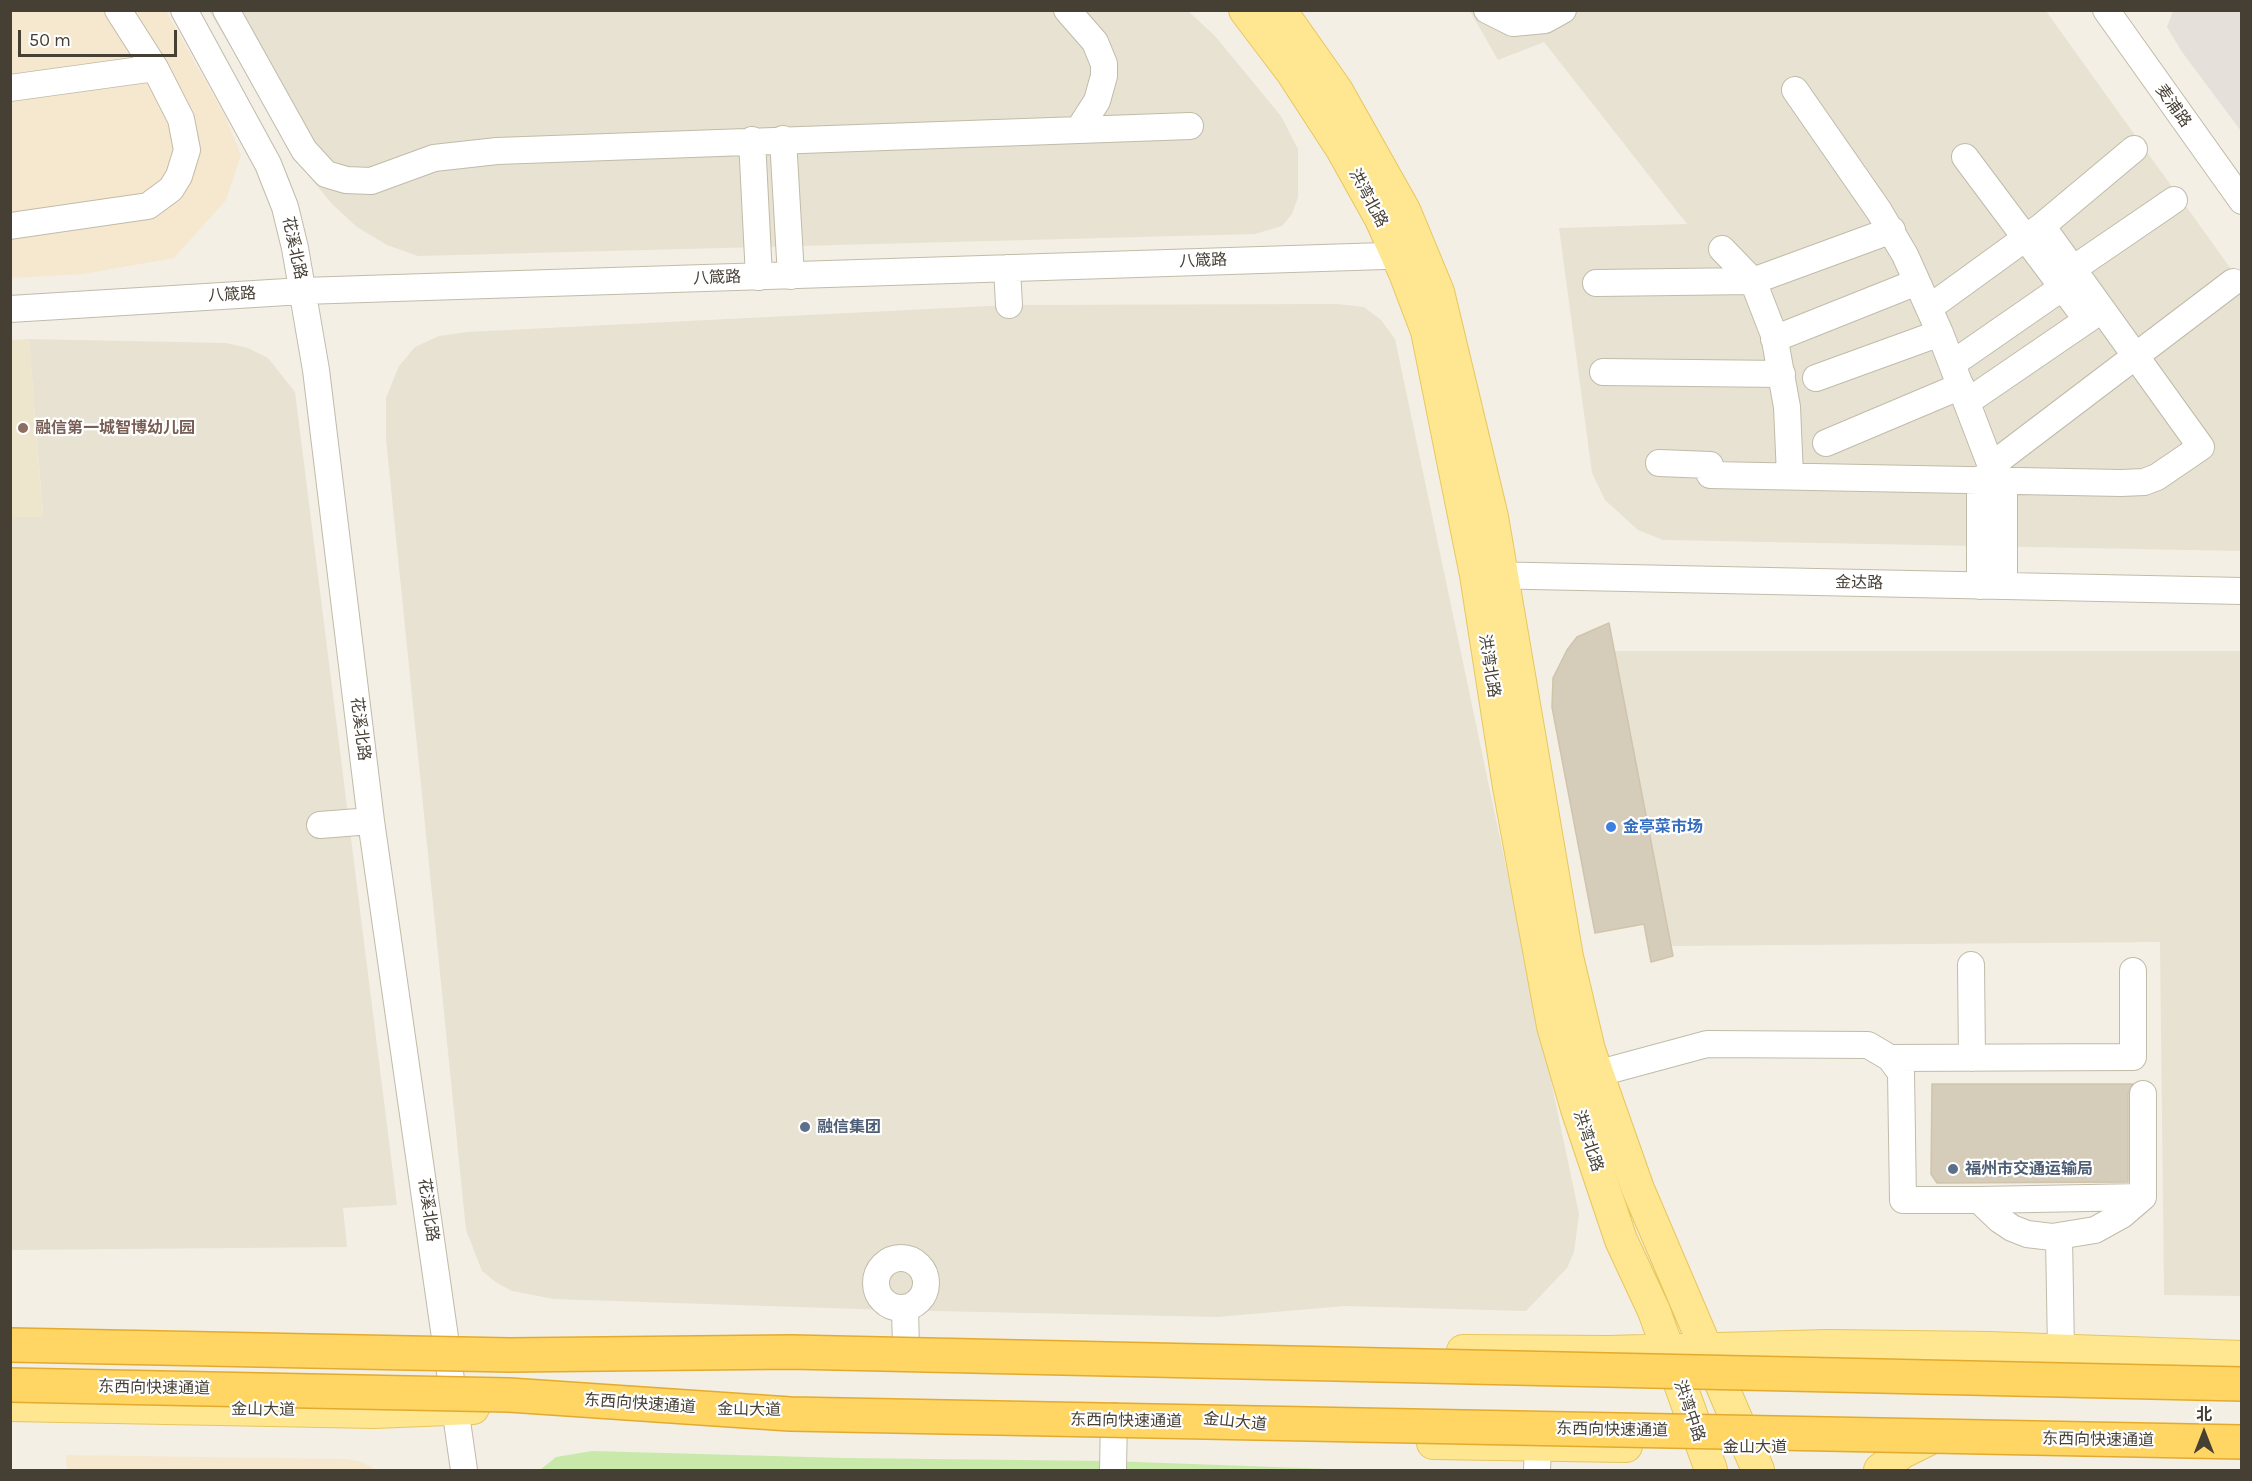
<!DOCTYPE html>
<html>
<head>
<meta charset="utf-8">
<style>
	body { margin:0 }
	#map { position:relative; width:2252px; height:1481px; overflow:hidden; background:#f3efe4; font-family:Karla,"Noto Sans SC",sans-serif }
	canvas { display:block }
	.frame { position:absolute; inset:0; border:12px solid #453f34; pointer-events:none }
	.north { position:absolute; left:2174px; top:1403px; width:60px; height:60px; -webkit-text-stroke:4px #fff; paint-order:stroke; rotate:0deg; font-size:16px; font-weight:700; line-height:24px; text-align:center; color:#453f34 }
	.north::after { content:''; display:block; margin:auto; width:21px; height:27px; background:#453f34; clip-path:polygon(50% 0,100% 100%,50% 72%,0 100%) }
	.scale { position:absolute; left:18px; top:30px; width:159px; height:27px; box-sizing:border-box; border:3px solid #453f34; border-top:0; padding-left:8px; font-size:18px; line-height:21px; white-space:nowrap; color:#453f34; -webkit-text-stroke:4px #fff; paint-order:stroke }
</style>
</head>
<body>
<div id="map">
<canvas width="2252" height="1481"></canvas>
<div class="frame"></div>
<div class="north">北</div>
<div class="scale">50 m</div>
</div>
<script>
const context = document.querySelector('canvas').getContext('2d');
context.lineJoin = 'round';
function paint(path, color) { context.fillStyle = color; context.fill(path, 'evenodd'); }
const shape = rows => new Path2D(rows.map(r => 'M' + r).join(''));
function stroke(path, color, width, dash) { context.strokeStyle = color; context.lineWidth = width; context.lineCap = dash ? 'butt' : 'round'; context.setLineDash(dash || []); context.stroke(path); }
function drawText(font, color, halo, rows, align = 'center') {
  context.font = font + ' Karla,"Noto Sans SC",sans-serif'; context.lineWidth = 4.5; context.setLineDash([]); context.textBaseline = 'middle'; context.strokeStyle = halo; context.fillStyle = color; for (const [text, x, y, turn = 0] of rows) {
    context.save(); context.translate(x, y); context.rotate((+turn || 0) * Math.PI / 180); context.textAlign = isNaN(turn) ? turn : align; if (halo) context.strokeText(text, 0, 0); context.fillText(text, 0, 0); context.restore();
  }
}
const residential = shape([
	[209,11,1188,11,1215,36,1281,116,1298,149,1298,197,1292,214,1282,226,1255,234,418,256,387,245,357,227,332,204,309,176],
	[1470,11,2046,11,2241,283,2241,551,1663,540,1638,530,1605,500,1592,473,1559,228,1687,224,1544,42,1498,60],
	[1337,304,1364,307,1381,320,1395,339,1579,1214,1574,1252,1567,1268,1526,1311,1345,1306,1217,1317,888,1310,554,1299,512,1291,497,1283,482,1271,466,1230,386,439,386,398,399,366,415,347,439,336,467,332,1009,305],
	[29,339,226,343,248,348,268,358,295,392,397,1205,343,1208,347,1247,11,1250,10,517,43,516],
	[1614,651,2241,651,2241,1296,2164,1295,2160,942,1671,946]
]);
const commercial = shape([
	[11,11,166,11,225,116,241,155,226,200,174,258,83,274,11,278],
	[66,1455,344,1459,359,1461,377,1470,67,1470]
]);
const industrial = shape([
	[2173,11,2241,11,2241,131,2182,52,2167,27]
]);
const education = shape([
	[29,339,43,517,11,517,11,340]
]);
const green = shape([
	[592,1451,845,1458,1110,1461,1356,1470,540,1470,556,1457]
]);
const building = shape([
	[1609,623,1673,956,1651,962,1644,924,1595,933,1552,707,1553,678,1567,650,1577,637,1609,623],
	[1932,1084,2133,1084,2128,1094,2128,1182,1937,1183,1931,1174,1932,1084]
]);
const minor = shape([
	[184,10,268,164,285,207,295,248,316,370,371,821,464,1470],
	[226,10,304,150,326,174,346,180,371,181,434,158,497,151,1190,126],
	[1067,10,1095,42,1104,64,1104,76,1097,101,1079,129],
	[1487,10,1513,23,1545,20,1563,10],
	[2106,10,2242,201],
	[10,88,155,68],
	[1795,90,1879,211,1905,255,1940,333,1996,479],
	[783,139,791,276],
	[752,140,759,277],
	[1965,157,2087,320],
	[10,226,148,206,171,189,179,176,187,150,181,119,155,68,118,10],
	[1722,249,1753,281,1774,335,1787,407,1790,476],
	[1007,268,1009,305],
	[2073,269,2174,200],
	[1596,283,1753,281,1892,230],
	[1929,308,2042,226,2134,149],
	[10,309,303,291,1415,255],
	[1774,339,1917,282],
	[1952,364,2063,287],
	[1603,372,1782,374],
	[1816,378,1940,333],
	[1967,402,2100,311],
	[1826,443,1961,386],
	[1659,463,1710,465,1710,475,2121,483,2144,482,2157,477,2201,447,2042,226],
	[1992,465,2233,282],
	[1485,575,2242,591],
	[1980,586,1980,479],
	[2004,586,2004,479],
	[320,825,371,821],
	[1971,965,1972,1058],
	[1890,1058,2133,1057,2133,971],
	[1581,1078,1707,1044,1868,1045,1890,1058,1901,1073,1903,1200,1979,1200,2000,1220,2012,1228,2027,1234,2052,1237,2095,1230,2122,1215,2143,1197,2143,1094],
	[1979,1200,2143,1197],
	[2059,1237,2061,1350],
	'876 1283a25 25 0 1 1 50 0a25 25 0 1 1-50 0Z',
	[905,1308,906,1349],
	[1113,1470,1114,1416],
	[1537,1470,1538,1445]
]);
const major = shape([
	[1245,10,1292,72,1342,149,1381,219,1405,273,1427,331,1476,575,1509,787,1553,1026,1577,1109,1621,1240,1654,1311,1711,1470],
	[1280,10,1337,91,1404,210,1438,292,1492,517,1567,957,1589,1050,1638,1189,1758,1470],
	[1463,1351,1608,1352,1828,1346,1989,1348,2242,1357],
	[10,1405,374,1412,473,1408],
	[1433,1443,1626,1446],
	[1880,1470,1901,1453,1931,1438]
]);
const highwayBridge = shape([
	[10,1345,510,1355,791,1352,2242,1384],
	[10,1385,509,1395,790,1414,2242,1442]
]);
const markers = [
	[23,428,6,"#8d6e63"],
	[1611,827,6,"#3f7fe0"],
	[805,1127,6,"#5c6f8a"],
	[1953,1169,6,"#5c6f8a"]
];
const streetNames = [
	["麦浦路",2173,106,54],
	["洪湾北路",1368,198,62],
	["花溪北路",294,248,78],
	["八箴路",1203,261,-2],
	["八箴路",717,278,-2],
	["八箴路",232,295,-3],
	["金达路",1859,583,1],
	["洪湾北路",1489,666,81],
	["花溪北路",360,729,83],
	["洪湾北路",1588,1141,72],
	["花溪北路",428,1210,82],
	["东西向快速通道",154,1388,1],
	["东西向快速通道",640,1404,4],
	["金山大道",263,1410,1],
	["金山大道",749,1410,1],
	["洪湾中路",1689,1411,71],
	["东西向快速通道",1126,1421,1],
	["金山大道",1235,1422,6],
	["东西向快速通道",1612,1430,1],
	["东西向快速通道",2098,1440,1],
	["金山大道",1755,1447]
];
const educationNames = [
	["融信第一城智博幼儿园",35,428]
];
const shopNames = [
	["金亭菜市场",1623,827]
];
const serviceNames = [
	["融信集团",817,1127],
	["福州市交通运输局",1965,1169]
];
paint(residential, '#e7e2d2');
paint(commercial, '#f6e8ce');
paint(industrial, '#e5e0d9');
paint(education, '#ede6cd');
paint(green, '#c9e9ab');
paint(building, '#d5ccb9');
stroke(building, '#d0c4ac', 1.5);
stroke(minor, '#c1bba9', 28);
stroke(major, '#e7c65e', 34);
stroke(minor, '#fff', 26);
stroke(major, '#ffe691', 32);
stroke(highwayBridge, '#e2ab2f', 36, []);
stroke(highwayBridge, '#ffd563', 33);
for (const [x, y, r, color] of markers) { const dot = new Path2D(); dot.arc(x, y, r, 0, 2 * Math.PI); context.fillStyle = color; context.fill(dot); stroke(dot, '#fff', 2); }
drawText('16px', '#453f34', '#fff', streetNames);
drawText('bold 16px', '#785e54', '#fff', educationNames, 'left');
drawText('bold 16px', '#366cbe', '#fff', shopNames, 'left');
drawText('bold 16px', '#4e5e75', '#fff', serviceNames, 'left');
</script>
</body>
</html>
